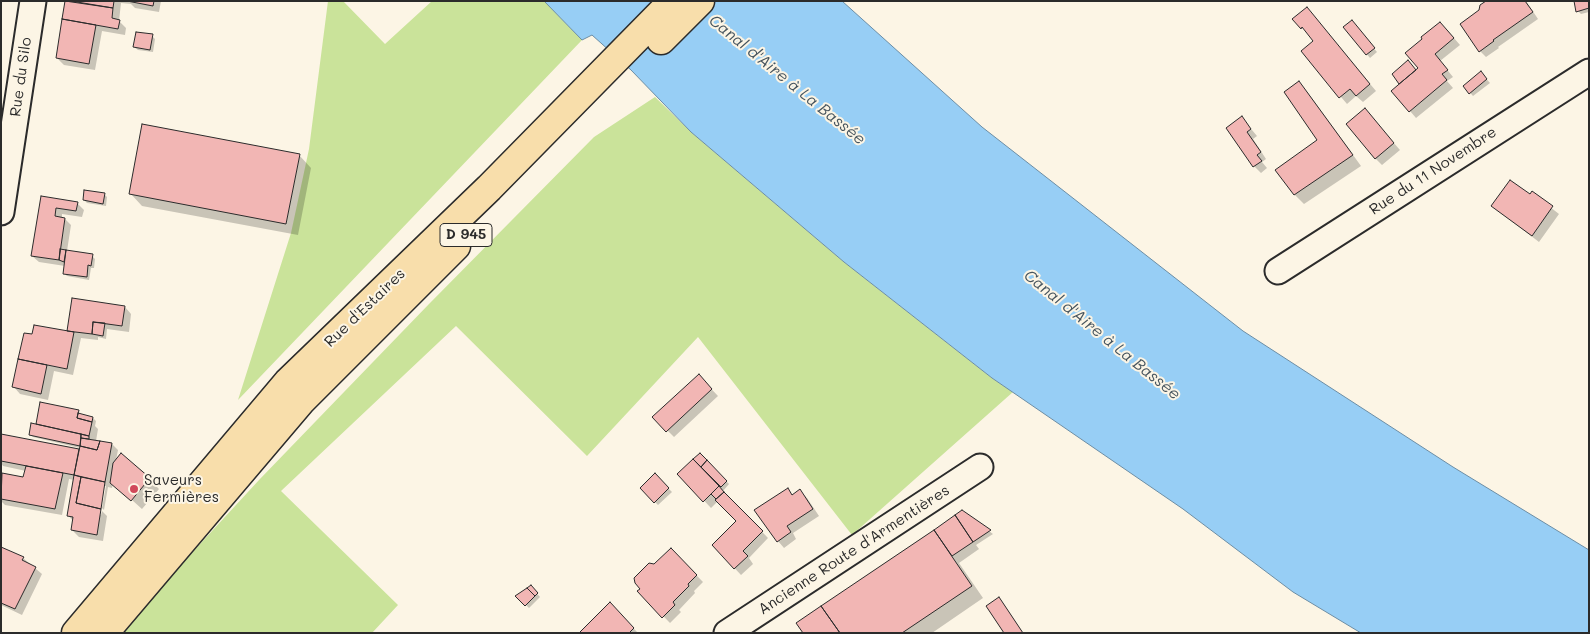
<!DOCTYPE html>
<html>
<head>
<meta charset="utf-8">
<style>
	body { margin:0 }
	#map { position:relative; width:1590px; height:634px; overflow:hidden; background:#fcf5e5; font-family:Mali,sans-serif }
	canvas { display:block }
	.frame { position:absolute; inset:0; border:2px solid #2b2b2b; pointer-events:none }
</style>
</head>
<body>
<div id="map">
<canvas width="1590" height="634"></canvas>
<div class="frame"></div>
</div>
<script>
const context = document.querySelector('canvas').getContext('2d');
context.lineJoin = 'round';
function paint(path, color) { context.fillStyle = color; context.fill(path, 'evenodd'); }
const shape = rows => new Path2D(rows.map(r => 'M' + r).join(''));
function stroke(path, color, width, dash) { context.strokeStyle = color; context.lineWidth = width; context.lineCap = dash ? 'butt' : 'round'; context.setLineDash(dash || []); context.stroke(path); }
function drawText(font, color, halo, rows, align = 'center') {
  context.font = font + ' Mali,sans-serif'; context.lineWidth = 4; context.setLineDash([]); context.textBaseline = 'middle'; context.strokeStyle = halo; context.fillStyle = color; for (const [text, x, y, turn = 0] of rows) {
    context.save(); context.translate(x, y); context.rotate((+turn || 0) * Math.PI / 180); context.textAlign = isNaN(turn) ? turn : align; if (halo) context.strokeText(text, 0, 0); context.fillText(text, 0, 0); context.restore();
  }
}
const green = shape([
	[328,1,343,1,385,44,432,1,544,1,582,40,238,400,291,233,309,149],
	[655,97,691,132,844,262,992,378,1013,392,852,535,698,337,587,456,456,326,281,491,398,605,372,633,118,633,259,480,429,304,594,137]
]);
const water = shape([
	[544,1,842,1,982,127,1243,331,1453,467,1589,550,1589,633,1361,633,1293,592,1183,509,992,378,844,262,691,132,631,70,592,35,582,40,544,1]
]);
const shadow = shape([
	[66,1,161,1,159,12,135,8,131,4,121,3,119,21,126,28,125,35,102,31,95,70,64,65,57,58],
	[1488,1,1526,1,1538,19,1498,47,1499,48,1486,57,1480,51,1480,11],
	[1589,1,1589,12,1581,14,1578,11],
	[1313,16,1376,91,1363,102,1356,96,1347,104,1302,51,1315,41,1294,19],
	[1354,25,1377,52,1370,58,1345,28],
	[1447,30,1460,45,1440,61,1453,77,1447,81,1453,88,1416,118,1410,111,1401,84,1393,74,1416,71,1420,69,1424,39],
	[152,36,155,39,153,52,138,50,134,47],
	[1481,73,1490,83,1473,96,1464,86],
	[1299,83,1308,93,1361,166,1304,204,1295,195,1277,170,1319,140],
	[1365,110,1400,150,1382,165,1375,158],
	[1242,118,1257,136,1253,139,1266,159,1262,162,1267,168,1261,173,1254,166,1227,128],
	[299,155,311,168,298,235,142,206,130,193],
	[1532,193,1559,214,1539,242,1492,206,1530,196],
	[104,194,107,197,106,206,87,203,84,200],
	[42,197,77,203,84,210,82,217,62,214,62,218,65,219,71,225,67,251,92,256,95,259,94,268,91,268,89,280,67,276,64,273,65,266,39,262,32,256],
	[125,307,131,314,129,332,107,329,106,339,98,337,98,340,81,338,73,375,54,371,48,400,20,394,14,387,25,334,33,336,68,332],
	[699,376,718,396,674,437,654,417],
	[78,412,81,415,93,418,96,421,95,426,98,429,96,441,112,444,118,450,116,460,149,479,159,489,142,509,113,483,112,488,108,487,104,510,102,508,106,486,103,486,99,515,101,515,102,511,107,516,103,541,79,537,72,530,73,521,68,515,74,480,69,479,62,515,5,505,1,501,3,475,24,479,26,471,3,466,1,463,1,435,80,451,80,448,33,437,30,434,40,426,37,423],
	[700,454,729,484,723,491,768,538,749,558,753,564,741,575,713,545,738,521,718,501,711,508,679,474],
	[655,475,672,492,658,505,641,488],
	[787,490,793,496,800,491,807,498,819,516,793,533,796,539,784,548,778,541],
	[962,511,993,534,976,545,979,549,959,563,983,598,932,633,804,633,823,606],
	[1,548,23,558,42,574,22,615,1,605],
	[671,549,703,582,694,591,695,593,679,610,681,612,670,623,639,591,654,565],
	[531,587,540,597,529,608,517,596],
	[610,604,638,633,581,633]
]);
const building = shape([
	[65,1,113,8,112,18,120,20,118,29,62,19,65,1],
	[71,1,114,1,113,8,71,1],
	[127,1,154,1,153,6,127,1],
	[1486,1,1525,1,1533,12,1493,40,1494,41,1479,52,1460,24,1479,10,1480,5,1486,1],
	[1574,1,1589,1,1589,8,1576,12,1574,1],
	[1307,7,1370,84,1356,96,1350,89,1339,98,1301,51,1313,41,1302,27,1301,29,1292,19,1307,7],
	[62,19,96,25,89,64,56,58,62,19],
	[1352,20,1375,48,1366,55,1343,27,1352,20],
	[1440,22,1454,38,1435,54,1448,70,1442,74,1447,80,1409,112,1391,91,1418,68,1405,53,1422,39,1421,37,1440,22],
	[136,32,153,34,150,50,133,47,136,32],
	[1408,60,1416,70,1399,84,1392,74,1408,60],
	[1481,71,1487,79,1469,94,1463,86,1481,71],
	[1299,81,1353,155,1294,195,1275,170,1317,140,1284,92,1299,81],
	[1365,108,1394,143,1375,159,1346,124,1365,108],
	[1242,116,1251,129,1247,132,1261,152,1257,155,1262,161,1253,167,1226,128,1242,116],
	[142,124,300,154,286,224,129,194,142,124],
	[1510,180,1530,194,1532,191,1553,206,1532,236,1491,206,1510,180],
	[84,190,105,193,103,204,83,200,84,190],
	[41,196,78,202,76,211,56,208,55,216,65,218,59,260,31,256,41,196],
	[60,249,66,250,64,262,59,260,60,249],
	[66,250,93,254,91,266,88,265,87,277,63,274,66,250],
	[72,298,125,306,122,326,93,322,92,334,67,331,72,298],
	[93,322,105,323,103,336,92,334,93,322],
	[34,325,74,332,67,369,18,359,24,333,32,334,34,325],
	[18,359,47,365,41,394,12,387,18,359],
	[699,374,712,389,666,432,652,417,699,374],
	[40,402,79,410,77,418,92,422,89,436,36,424,40,402],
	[78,413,93,417,92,422,77,418,78,413],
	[31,423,81,434,80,446,29,435,31,423],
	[1,434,79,449,74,475,1,461,1,434],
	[81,434,89,436,89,439,81,438,81,434],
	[81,438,100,441,97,450,80,446,81,438],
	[100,441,112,443,105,482,74,475,80,446,97,450,100,441],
	[121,453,150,478,131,501,110,483,113,463,121,453],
	[700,453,707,460,701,467,693,459,700,453],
	[693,459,719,486,703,502,677,474,693,459],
	[707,460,727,481,721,487,701,467,707,460],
	[26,466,63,473,55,509,1,499,2,473,23,477,26,466],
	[655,473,669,488,654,503,640,488,655,473],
	[74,475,81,477,76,503,101,509,97,535,71,530,73,517,67,516,74,475],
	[81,477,105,482,101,509,76,503,81,477],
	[719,486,724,492,716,499,711,494,719,486],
	[788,488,792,495,800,489,813,509,787,526,791,532,777,542,754,510,788,488],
	[724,492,763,531,743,551,748,556,734,569,712,545,736,521,715,500,724,492],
	[962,510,991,530,973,542,955,515,962,510],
	[955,515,973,542,952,556,934,530,955,515],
	[934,530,972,586,902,633,840,633,821,606,934,530],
	[1,547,24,557,22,560,36,567,15,609,1,603,1,547],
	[671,548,697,575,688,584,689,586,673,602,675,605,662,618,637,591,640,589,635,583,634,578,649,563,654,564,671,548],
	[531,585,538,593,535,596,527,588,531,585],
	[527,588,535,596,525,606,515,596,527,588],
	[999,597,1023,633,1004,633,986,606,999,597],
	[610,602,634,628,629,633,579,633,610,602],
	[821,606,840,633,803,633,796,623,821,606]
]);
const minor = shape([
	[1,212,33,1],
	[1278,271,1589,72],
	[727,633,980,467]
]);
const major = shape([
	[661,40,700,1],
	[76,633,288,382,489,188,673,1],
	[104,633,302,400,456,246]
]);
const markers = [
	[134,489,5,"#d1495b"]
];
const shields = [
	[466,235,52]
];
const shieldNames = [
	["D 945",466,235]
];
const streetNames = [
	["Rue du Silo",21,77,-82],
	["Rue du 11 Novembre",1433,171,-33],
	["Rue d'Estaires",365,308,-44],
	["Ancienne Route d'Armentières",854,550,-33]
];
const poiNames = [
	["Saveurs",144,480],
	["Fermières",144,497]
];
const waterNames = [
	["Canal d'Aire à La Bassée",787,80,39],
	["Canal d'Aire à La Bassée",1102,335,39]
];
paint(green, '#cae39a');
paint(water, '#97cef5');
stroke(water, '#6c8da4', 1);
paint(shadow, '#0003');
paint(building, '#f2b6b4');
stroke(building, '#2b2b2b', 1);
stroke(minor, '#2b2b2b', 29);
stroke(major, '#2b2b2b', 31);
stroke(minor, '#fcf5e5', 25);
stroke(major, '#f8deab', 28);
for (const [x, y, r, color] of markers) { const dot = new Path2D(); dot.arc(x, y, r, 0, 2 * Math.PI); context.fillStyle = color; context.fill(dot); stroke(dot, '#fcf5e5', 2); }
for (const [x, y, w] of shields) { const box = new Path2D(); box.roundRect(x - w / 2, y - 11.5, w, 23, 4); context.fillStyle = '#fcf5e5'; context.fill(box); stroke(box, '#2b2b2b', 1); }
drawText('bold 14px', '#2b2b2b', null, shieldNames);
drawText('15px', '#2b2b2b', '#fcf5e5', streetNames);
drawText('15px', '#2b2b2b', '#fcf5e5', poiNames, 'left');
drawText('italic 16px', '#46545e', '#fcf5e5', waterNames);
</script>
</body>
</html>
